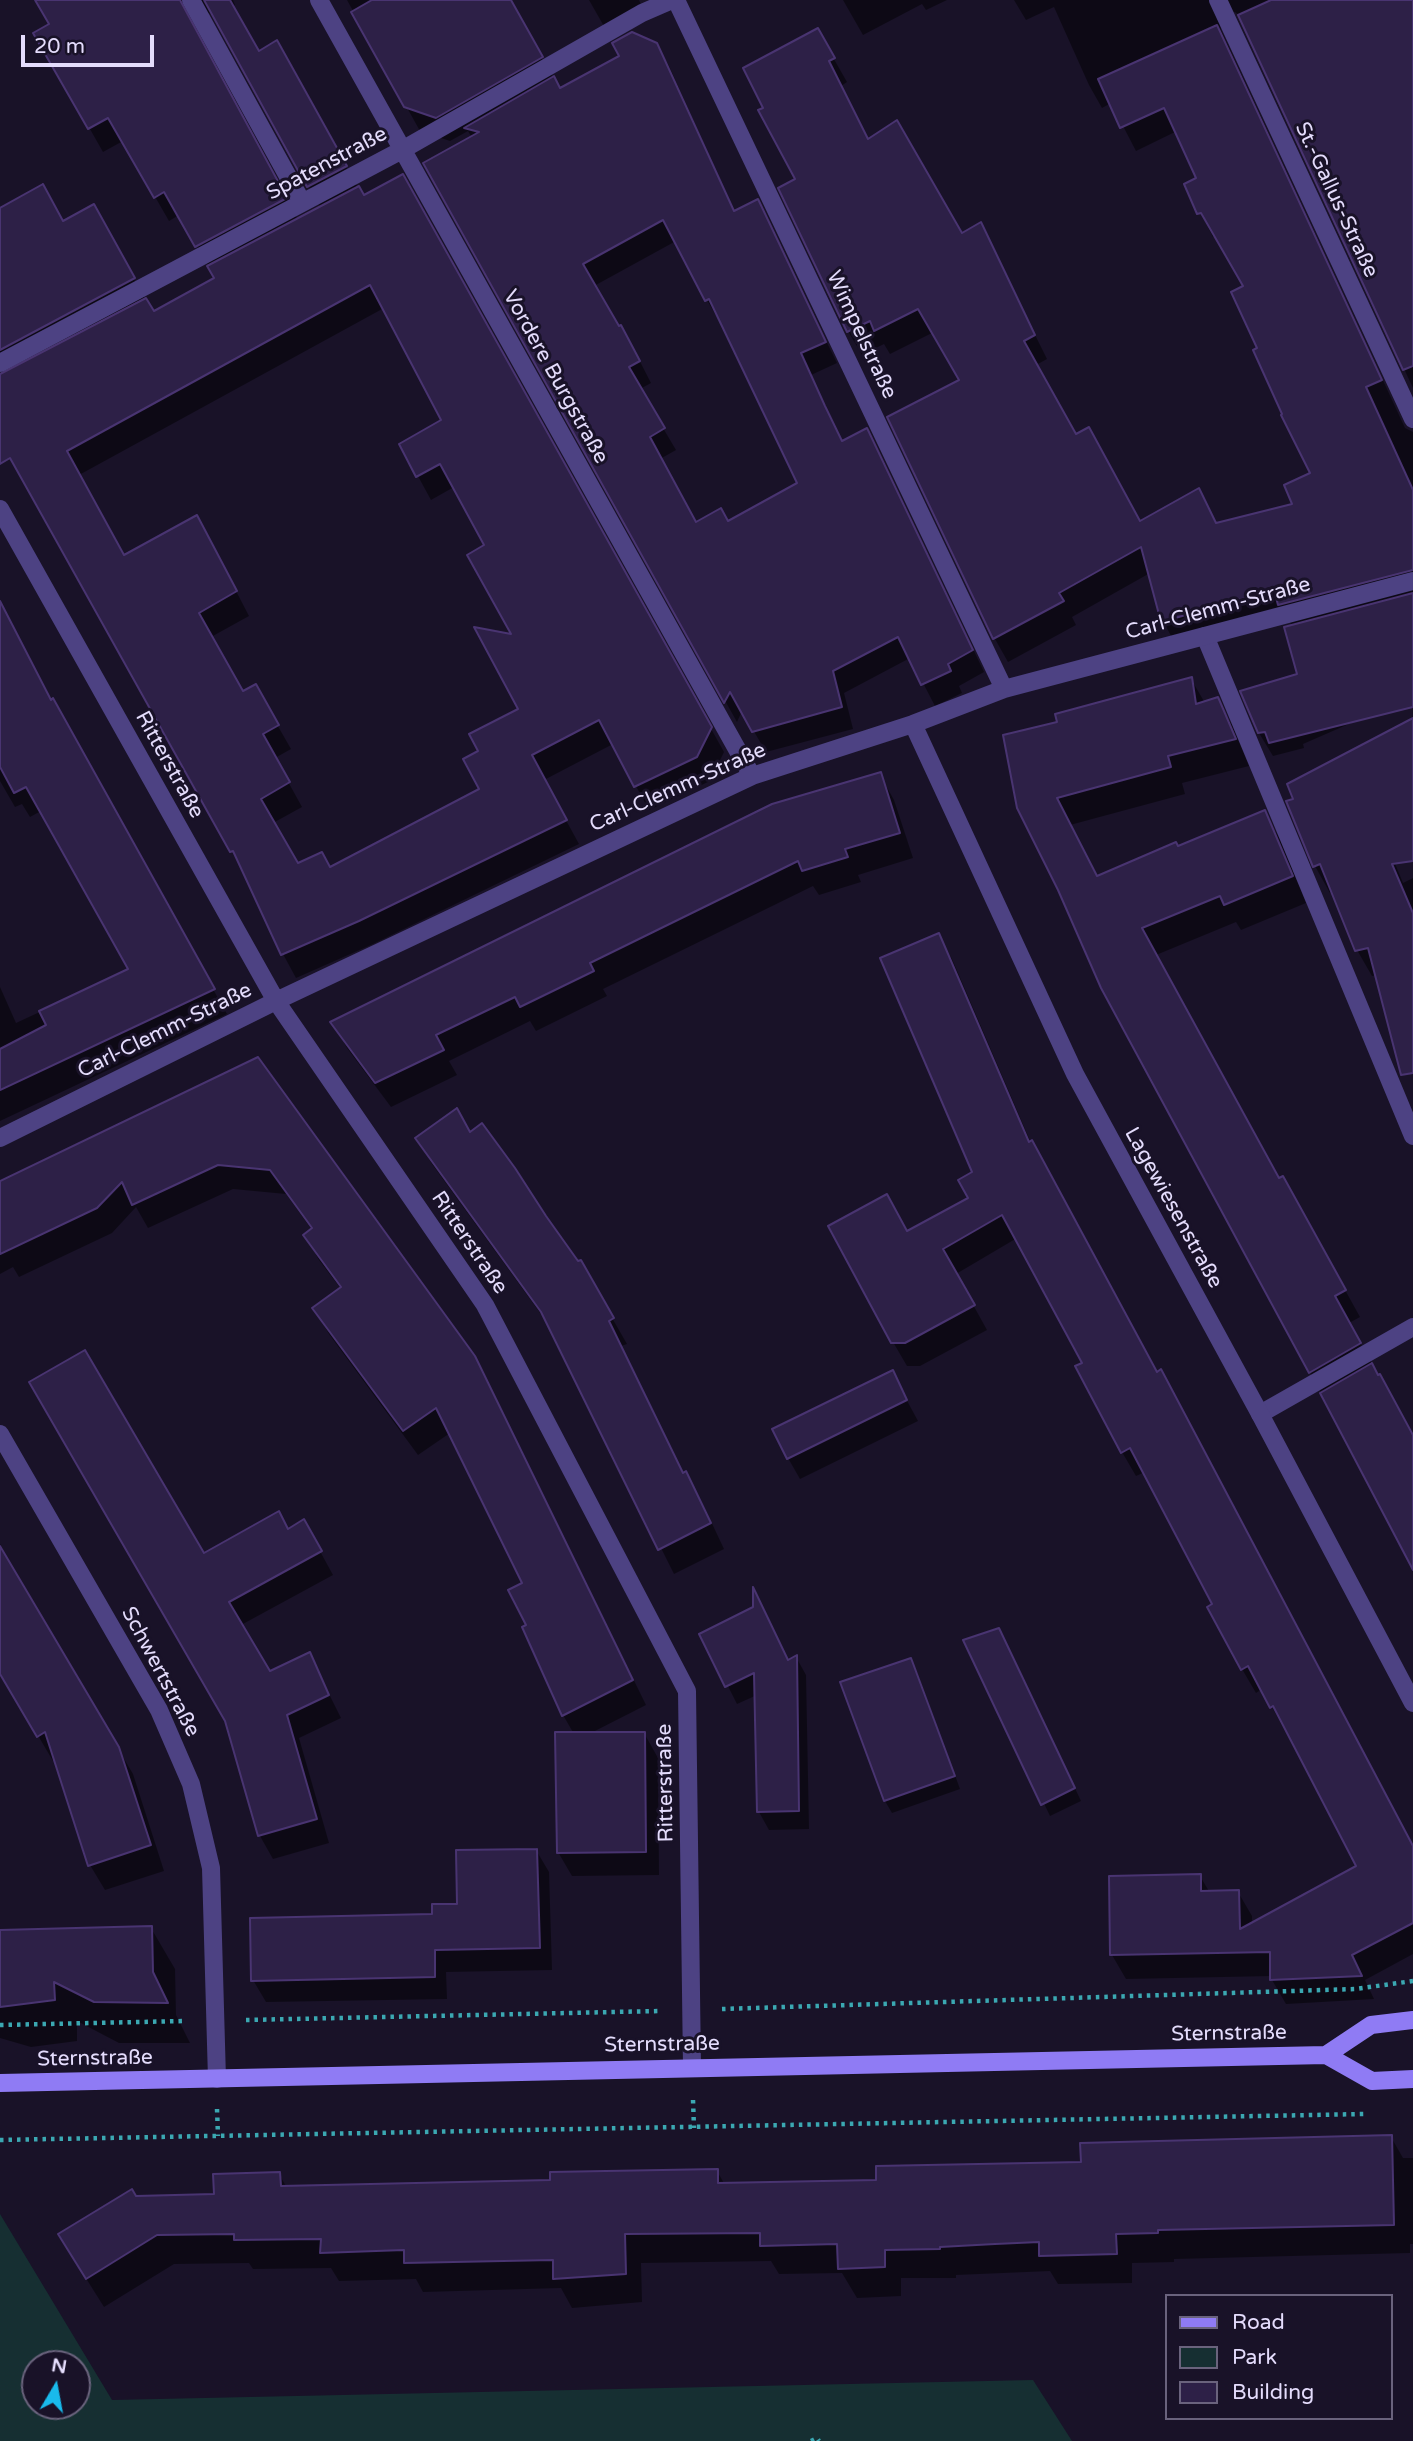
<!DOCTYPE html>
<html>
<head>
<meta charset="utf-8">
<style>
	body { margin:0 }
	#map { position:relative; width:1413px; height:2441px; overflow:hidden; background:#191228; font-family:"Varela Round",sans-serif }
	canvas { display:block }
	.legend { position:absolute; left:1165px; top:2294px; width:228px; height:126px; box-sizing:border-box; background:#191228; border:2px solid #6a637d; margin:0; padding:9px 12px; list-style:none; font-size:21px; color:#e4dcfc }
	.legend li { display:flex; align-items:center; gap:14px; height:35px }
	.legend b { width:35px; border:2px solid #6a637d }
	.north { position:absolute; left:21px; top:2350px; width:70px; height:70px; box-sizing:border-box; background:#191228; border:2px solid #6a637d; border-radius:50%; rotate:10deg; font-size:19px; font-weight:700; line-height:28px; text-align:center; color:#e4dcfc }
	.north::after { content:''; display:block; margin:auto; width:24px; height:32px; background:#19baec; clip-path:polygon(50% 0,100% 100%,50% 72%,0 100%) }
	.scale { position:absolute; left:21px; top:35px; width:133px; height:32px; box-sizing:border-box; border:4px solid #e4dcfc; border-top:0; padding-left:9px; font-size:21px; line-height:24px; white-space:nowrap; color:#e4dcfc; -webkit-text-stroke:5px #191228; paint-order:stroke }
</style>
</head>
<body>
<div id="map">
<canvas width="1413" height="2441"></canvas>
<ul class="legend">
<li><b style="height:9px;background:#8f7bf4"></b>Road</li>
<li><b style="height:19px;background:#162f32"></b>Park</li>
<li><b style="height:19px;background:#2d2047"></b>Building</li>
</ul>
<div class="north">N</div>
<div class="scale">20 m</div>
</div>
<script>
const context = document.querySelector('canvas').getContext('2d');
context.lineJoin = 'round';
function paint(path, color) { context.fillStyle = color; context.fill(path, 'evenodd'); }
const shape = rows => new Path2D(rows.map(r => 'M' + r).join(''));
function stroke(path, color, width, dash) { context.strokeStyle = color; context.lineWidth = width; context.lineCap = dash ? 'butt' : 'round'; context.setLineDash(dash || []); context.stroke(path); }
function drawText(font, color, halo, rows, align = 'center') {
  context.font = font + ' "Varela Round",sans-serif'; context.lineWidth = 6; context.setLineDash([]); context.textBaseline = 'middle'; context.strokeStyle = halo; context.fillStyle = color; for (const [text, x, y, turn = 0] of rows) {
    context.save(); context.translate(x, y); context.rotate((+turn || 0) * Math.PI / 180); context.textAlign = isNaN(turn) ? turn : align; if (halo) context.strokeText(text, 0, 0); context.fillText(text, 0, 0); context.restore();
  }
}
const green = shape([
	[0,2214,112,2400,1033,2380,1072,2441,0,2441],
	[35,2364,77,2364,77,2406,35,2406]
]);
const shadow = shape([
	[38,0,233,0,235,5,232,7,258,53,290,66,363,197,416,200,724,752,710,781,649,810,613,744,544,780,579,844,373,944,296,978,283,954,246,875,0,437,0,210,107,230,153,313,216,279,179,215,169,221,123,141,103,152,36,34,51,24],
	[207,12,216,18,321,208,298,220,194,31,192,24,198,14],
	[384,308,443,421,401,445,431,500,454,487,487,546,514,636,521,709,480,752,482,790,329,869,297,865,273,823,302,807,275,758,291,749,255,686,243,693,211,637,249,616,210,541,124,557,79,475],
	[347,0,509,0,560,90,656,44,669,66,735,213,757,201,837,363,811,375,843,442,866,430,879,451,984,672,959,686,962,693,935,706,910,658,844,693,853,729,766,752,742,711,737,722,425,164,472,138,468,131,450,141,420,131],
	[676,241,707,300,719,321,721,320,800,483,728,523,696,524,660,459,676,450,640,389,651,383,633,348,594,286],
	[589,0,639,0,645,14,609,35],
	[843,0,947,0,926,10,922,4,863,35],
	[1014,0,1372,0,1413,79,1413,388,1240,16,1235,12,1226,14,1220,23,1221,30,1405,428,1413,432,1413,696,1303,744,1304,748,1273,756,1259,733,1299,675,1292,626,1285,614,1176,645,1163,621,1150,573,1072,617,1076,625,1008,662,995,639,890,418,961,381,934,332,890,354,884,344,862,355,848,331,798,180,760,111,831,54,847,82,841,86,869,141,962,235,980,224,1047,359,1036,365,1076,436,1140,523,1199,490,1217,524,1294,505,1313,473,1260,349,1246,287,1216,236,1213,237,1186,185,1199,179,1177,131,1136,151,1111,103,1102,108,1089,85,1054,7,1026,20],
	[0,605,51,701,227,1014,0,1121,0,987,16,1023,130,970,41,811,30,817,22,804,15,807,0,781],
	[1191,679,1205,703,1217,699,1232,725,1249,766,1182,783,1185,794,1070,825,1097,878,1264,812,1280,839,1306,903,1241,930,1236,922,1156,955,1279,1180,1298,1205,1360,1317,1349,1323,1413,1437,1413,1564,1103,987,1060,889,1018,807,1059,723],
	[1413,720,1413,804,1375,815,1403,883,1413,878,1413,1058,1377,975,1372,976,1357,950,1333,891,1330,893,1315,866,1288,802],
	[880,775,894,800,913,858,858,875,861,882,819,895,813,886,603,989,607,996,536,1031,530,1021,449,1061,457,1075,391,1107,347,1048,333,1023],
	[938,935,952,959,1031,1143,1157,1374,1175,1396,1413,1847,1413,1954,1365,1980,1374,1999,1286,2004,1272,1980,1272,1976,1126,1979,1112,1955,1200,1876,1210,1893,1238,1892,1252,1916,1252,1924,1359,1867,1287,1729,1285,1731,1262,1689,1256,1693,1242,1669,1215,1605,1145,1472,1136,1476,1122,1452,1084,1363,1017,1238,956,1274,987,1330,920,1366,907,1366,893,1342,907,1233,970,1199,974,1173],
	[258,1059,488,1383,646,1705,589,1734,644,1733,658,1758,659,1875,572,1876,558,1852,574,1734,563,1715,528,1626,524,1584,450,1433,418,1455,329,1334,314,1309,341,1289,319,1260,305,1235,312,1230,286,1194,233,1189,148,1228,136,1207,112,1233,19,1277,13,1267,0,1274,0,1183],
	[470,1134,578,1264,580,1262,627,1344,621,1346,684,1474,686,1473,700,1498,724,1549,674,1574,551,1328,432,1164,417,1139],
	[892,1373,918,1421,800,1479,788,1458],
	[304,1522,333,1575,241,1625,269,1673,309,1654,341,1718,299,1738,329,1843,273,1859,260,1836,227,1721,204,1555,288,1531],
	[0,1544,37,1607,35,1608,133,1774,164,1871,105,1890,90,1865,56,1759,53,1761,0,1671],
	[702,1635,788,1661,796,1657,806,1675,809,1829,769,1830,759,1812,757,1695,737,1704],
	[966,1641,1006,1642,1081,1801,1050,1816],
	[910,1660,917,1672,960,1789,892,1813,885,1801,842,1683],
	[536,1850,549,1872,552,1970,446,1972,447,1999,266,2002,253,1980,459,1905],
	[151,1928,175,1969,176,2015,190,2043,119,2043,77,2021,77,2041,31,2047,0,2038,0,1931],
	[1391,2137,1403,2158,1413,2158,1413,2244,1410,2244,1410,2253,1174,2259,1174,2262,1132,2263,1132,2283,1058,2284,1050,2271,956,2275,956,2278,901,2278,901,2296,857,2298,842,2273,779,2274,771,2261,641,2263,642,2302,572,2308,561,2288,423,2292,416,2279,339,2281,331,2268,253,2269,249,2263,174,2264,104,2307,77,2264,135,2197,215,2195,279,2174,287,2188,552,2182,717,2171,725,2185,878,2181]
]);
const building = shape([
	[35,0,180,0,287,198,195,247,164,192,154,198,108,118,88,129,33,33,49,24,35,0],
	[204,0,230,0,259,51,277,40,347,166,307,187,204,0],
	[372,0,511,0,543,57,436,118,404,107,351,12,372,0],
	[1271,0,1413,0,1413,366,1403,370,1238,15,1271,0],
	[1217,25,1382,380,1366,387,1413,490,1413,570,1278,605,1274,590,1161,622,1141,547,1059,593,1064,601,993,639,887,417,959,380,918,309,874,331,870,321,847,332,778,188,795,179,758,110,763,108,743,68,818,28,835,58,829,61,868,139,897,120,962,233,981,222,1035,335,1024,341,1076,434,1089,427,1140,521,1199,488,1216,523,1292,504,1284,485,1310,473,1281,415,1282,414,1253,350,1257,348,1231,292,1243,286,1201,213,1197,214,1184,184,1196,178,1164,108,1120,128,1098,79,1217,25],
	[632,32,657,43,734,211,758,199,826,342,801,353,825,406,842,441,867,428,973,650,948,664,951,671,921,685,898,637,833,671,842,707,752,732,730,692,724,703,423,163,479,132,464,128,554,76,560,88,619,56,612,43,632,32],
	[663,220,705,301,709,299,797,483,728,521,721,508,696,522,650,437,665,428,629,367,640,361,621,325,619,326,583,264,663,220],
	[403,174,712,727,697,757,634,787,599,720,532,755,567,820,359,921,281,955,233,851,230,852,10,458,0,464,0,374,146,298,154,311,214,278,207,266,359,186,364,195,403,174],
	[370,285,441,420,399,444,416,477,440,464,484,545,467,555,511,634,474,627,518,709,469,734,478,751,463,759,479,789,330,867,322,852,298,863,261,799,290,782,263,734,279,725,256,684,243,691,199,613,237,591,197,515,124,555,67,451,370,285],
	[43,184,63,221,94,204,135,278,0,350,0,208,43,184],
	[1413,593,1413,707,1269,743,1265,732,1258,733,1240,691,1297,674,1284,627,1413,593],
	[0,601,51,700,53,698,215,989,0,1090,0,1049,46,1025,39,1011,128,969,26,787,14,793,0,767,0,601],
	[1192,677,1196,704,1218,697,1236,739,1168,756,1171,767,1057,798,1097,876,1176,842,1178,846,1265,810,1293,876,1224,905,1220,896,1142,928,1279,1178,1283,1176,1346,1290,1335,1296,1361,1343,1309,1373,1101,988,1058,890,1017,808,1003,735,1057,722,1055,714,1192,677],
	[1413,718,1413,861,1392,864,1413,913,1413,1073,1401,1075,1368,948,1355,951,1320,864,1313,867,1286,801,1293,799,1287,784,1413,718],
	[881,772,900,833,845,849,848,857,802,871,798,861,590,963,594,971,520,1007,515,997,436,1035,444,1050,375,1083,330,1022,772,804,881,772],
	[939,933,1029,1142,1032,1140,1157,1372,1161,1369,1413,1846,1413,1923,1352,1955,1362,1976,1270,1980,1270,1952,1110,1955,1109,1876,1201,1874,1201,1891,1239,1890,1240,1929,1356,1866,1273,1706,1270,1708,1248,1666,1241,1670,1207,1607,1212,1604,1130,1448,1121,1453,1075,1366,1082,1363,1002,1215,943,1249,975,1305,905,1343,891,1343,828,1226,887,1194,907,1231,968,1198,958,1180,972,1172,880,958,939,933],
	[258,1057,475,1356,633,1680,562,1716,522,1627,526,1625,508,1590,522,1583,436,1408,403,1431,312,1308,341,1287,303,1235,312,1228,270,1170,218,1165,132,1205,122,1182,97,1208,0,1254,0,1181,258,1057],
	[457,1108,470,1132,482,1123,515,1168,546,1216,578,1261,581,1260,614,1318,609,1321,683,1473,686,1471,711,1523,658,1550,541,1312,415,1138,457,1108],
	[85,1350,204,1553,279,1511,288,1529,304,1519,322,1551,229,1602,270,1671,310,1652,329,1695,287,1715,317,1819,258,1836,225,1721,29,1382,85,1350],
	[1372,1363,1378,1375,1380,1374,1413,1435,1413,1570,1320,1393,1372,1363],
	[893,1370,907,1400,787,1459,772,1429,893,1370],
	[0,1546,119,1747,151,1845,88,1866,45,1732,37,1737,0,1674,0,1546],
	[753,1587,788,1660,797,1655,799,1811,757,1812,754,1673,725,1687,699,1634,753,1607,753,1587],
	[999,1628,1075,1788,1041,1805,963,1640,999,1628],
	[911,1658,955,1776,884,1801,840,1682,911,1658],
	[555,1732,645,1732,646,1852,557,1853,555,1732],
	[537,1849,540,1948,435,1950,435,1977,251,1981,250,1918,432,1914,432,1904,457,1904,456,1850,537,1849],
	[152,1926,153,1972,168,2003,94,2002,54,1982,55,2000,0,2007,0,1930,152,1926],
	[1392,2135,1394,2225,1158,2230,1158,2233,1116,2234,1117,2254,1039,2256,1039,2242,995,2244,940,2247,940,2249,885,2250,885,2267,838,2269,837,2244,760,2246,760,2233,625,2234,626,2274,553,2279,553,2260,404,2263,404,2250,320,2253,321,2239,234,2240,234,2234,157,2235,86,2279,58,2234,132,2189,136,2196,214,2194,213,2174,280,2172,281,2186,550,2180,550,2172,718,2169,718,2183,876,2180,876,2166,1081,2162,1080,2143,1392,2135]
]);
const path = shape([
	[722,2009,1355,1989,1413,1981],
	[246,2020,660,2011],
	[0,2025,185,2021],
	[693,2100,694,2128],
	[217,2109,218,2136],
	[0,2140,1364,2114],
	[811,2441,817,2438,819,2441]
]);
const lane = shape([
	[1205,636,1413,1136],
	[1260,1414,1413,1327]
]);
const street = shape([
	[191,0,302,202],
	[319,0,752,776],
	[676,0,1004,689],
	[1218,0,1413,419],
	[0,363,402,150,642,13,672,0],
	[0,509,276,1001,485,1305,687,1691,692,2067],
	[913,724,1075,1074,1260,1414,1413,1703],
	[0,1138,276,1001,752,776,913,724,1004,689,1413,581],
	[0,1434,159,1710,191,1784,211,1868,217,2079]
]);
const secondary = shape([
	[1326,2055,1371,2025,1413,2020],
	[0,2083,1326,2055,1372,2081,1413,2079]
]);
const streetNames = [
	["Spatenstraße",327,164,-28],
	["St.-Gallus-Straße",1336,200,65],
	["Wimpelstraße",861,335,65],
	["Vordere Burgstraße",555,377,61],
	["Carl-Clemm-Straße",1218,609,-15],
	["Ritterstraße",169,765,61],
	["Carl-Clemm-Straße",678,788,-24],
	["Carl-Clemm-Straße",165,1031,-26],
	["Lagewiesenstraße",1173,1208,61],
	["Ritterstraße",469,1243,56],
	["Schwertstraße",160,1672,62],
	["Ritterstraße",666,1783,-91],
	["Sternstraße",1229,2034,-1],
	["Sternstraße",662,2045,-1],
	["Sternstraße",95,2059,-1]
];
paint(green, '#162f32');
paint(shadow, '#0007');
paint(building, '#2d2047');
stroke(building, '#493471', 2);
stroke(path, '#3ba8b2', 4.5, [3.5, 5]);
stroke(lane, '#4d4283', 18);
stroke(street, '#4d4283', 18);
stroke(secondary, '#8f7bf4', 18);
drawText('21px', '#e4dcfc', '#191228', streetNames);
</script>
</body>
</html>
